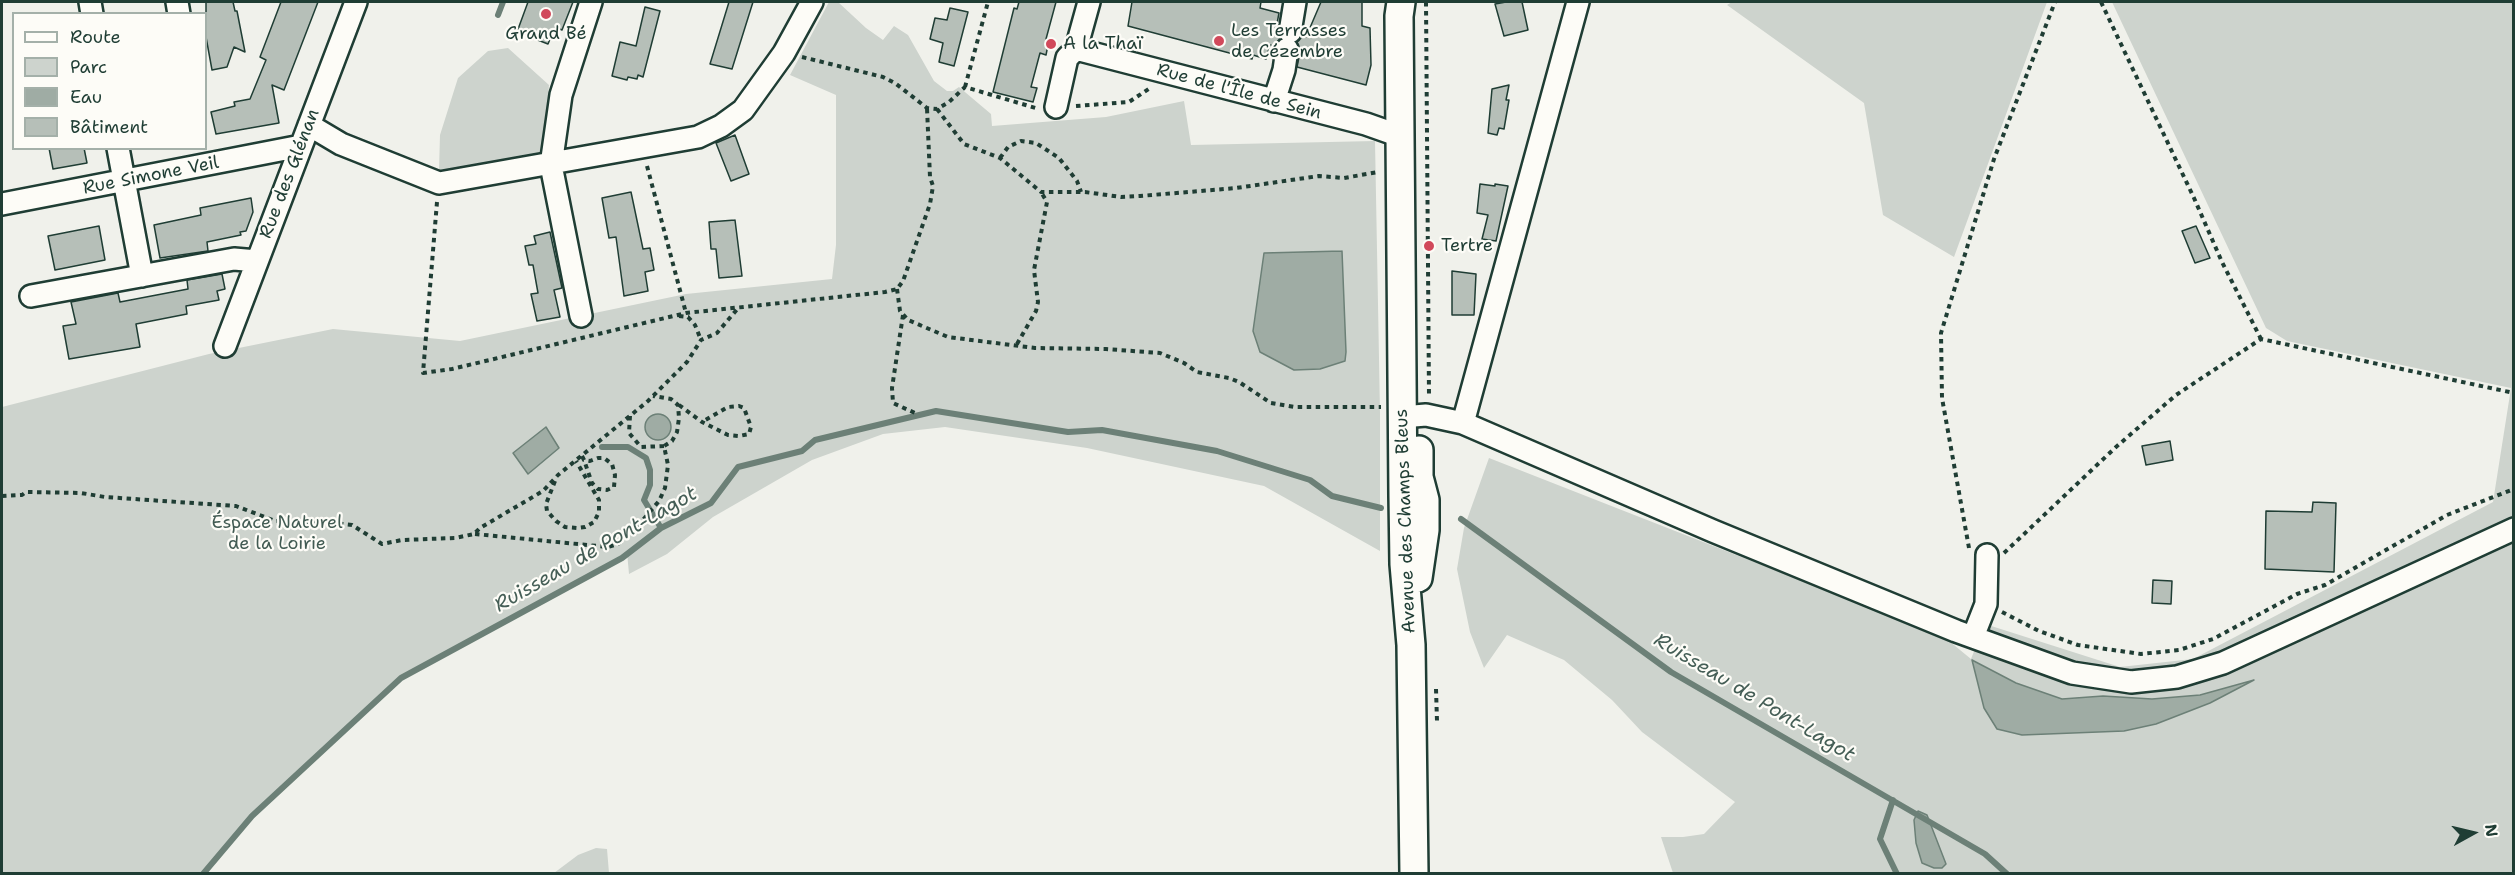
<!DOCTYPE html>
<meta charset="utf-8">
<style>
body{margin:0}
#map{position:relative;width:2515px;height:875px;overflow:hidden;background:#f0f1eb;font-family:"Shantell Sans",sans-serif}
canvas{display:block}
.frame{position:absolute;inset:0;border:3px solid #1f3d34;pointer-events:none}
.legend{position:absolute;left:12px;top:12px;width:195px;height:138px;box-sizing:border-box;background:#fdfcf7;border:2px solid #a4b0a9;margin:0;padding:8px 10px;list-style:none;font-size:18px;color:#1f3d34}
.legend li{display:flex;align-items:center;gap:12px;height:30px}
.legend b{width:30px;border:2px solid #a4b0a9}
.north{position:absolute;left:2443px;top:803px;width:60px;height:60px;-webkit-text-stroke:4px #fdfcf7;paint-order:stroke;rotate:82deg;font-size:16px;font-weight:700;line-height:24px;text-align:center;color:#1f3d34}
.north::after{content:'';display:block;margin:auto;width:21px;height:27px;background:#1f3d34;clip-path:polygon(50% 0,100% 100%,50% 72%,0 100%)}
</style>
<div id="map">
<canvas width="2515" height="875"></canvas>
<div class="frame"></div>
<ul class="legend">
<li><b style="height:8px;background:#fdfcf7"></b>Route</li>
<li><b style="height:16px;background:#cdd3cd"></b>Parc</li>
<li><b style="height:16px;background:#9faca4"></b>Eau</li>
<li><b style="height:16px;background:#b6bfb8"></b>Bâtiment</li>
</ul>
<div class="north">N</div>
</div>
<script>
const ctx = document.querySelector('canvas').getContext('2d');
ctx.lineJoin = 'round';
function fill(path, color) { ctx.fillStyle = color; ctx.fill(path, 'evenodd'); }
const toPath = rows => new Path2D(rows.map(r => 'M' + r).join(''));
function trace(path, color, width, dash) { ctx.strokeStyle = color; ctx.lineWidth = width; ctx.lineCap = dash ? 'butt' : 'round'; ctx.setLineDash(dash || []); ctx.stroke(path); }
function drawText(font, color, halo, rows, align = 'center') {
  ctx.font = font + ' "Shantell Sans",sans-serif'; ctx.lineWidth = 4.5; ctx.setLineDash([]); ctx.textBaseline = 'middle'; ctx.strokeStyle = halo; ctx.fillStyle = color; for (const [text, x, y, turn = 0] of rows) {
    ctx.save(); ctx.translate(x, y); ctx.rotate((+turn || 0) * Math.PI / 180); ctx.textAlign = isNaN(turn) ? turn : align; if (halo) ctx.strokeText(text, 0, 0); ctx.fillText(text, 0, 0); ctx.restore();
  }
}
const green = toPath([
 [829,2,838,2,866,28,883,40,894,26,908,35,934,81,947,91,953,91,959,87,991,114,992,126,1106,117,1184,101,1191,145,1375,141,1380,413,1380,551,1264,486,1087,448,945,427,883,434,812,460,713,517,667,554,629,574,627,552,622,558,401,678,252,816,203,873,2,874,2,407,209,354,333,329,460,341,686,294,832,279,836,245,836,95,790,75],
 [1732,2,2047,2,1954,257,1883,215,1864,103,1727,5],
 [2112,2,2513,2,2513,873,1673,873,1661,837,1683,837,1704,834,1735,802,1642,732,1612,700,1564,660,1507,635,1484,668,1470,632,1457,569,1464,528,1489,458,1943,636,1971,659,1985,624,2120,667,2193,659,2493,502,2511,388,2287,341,2266,328],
 [1973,660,2016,683,2062,699,2103,696,2152,699,2200,695,2250,681,2210,703,2156,724,2124,731,1984,708],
 [508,48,549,85,543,157,476,170,439,171,440,135,458,78,488,51],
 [596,848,607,849,609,873,554,873,578,855]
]);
const water = toPath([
 [1342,251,1346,352,1345,361,1320,369,1294,370,1260,352,1253,331,1264,253,1342,251],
 '645 427a13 13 0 1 1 26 0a13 13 0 1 1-26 0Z',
 [546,427,559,448,528,474,513,453,546,427],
 [1972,660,2016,683,2062,699,2103,696,2152,699,2200,695,2254,680,2210,703,2156,724,2124,731,2022,735,1997,729,1984,708,1972,660],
 [1918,811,1927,815,1946,864,1942,868,1934,868,1922,863,1916,843,1914,820,1918,811]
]);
const stream = toPath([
 [498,15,503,2],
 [602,447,628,447,646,458,650,470,650,485,644,500,661,528],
 [1461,519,1671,672,1985,854,2007,874],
 [1893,800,1880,839,1897,874],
 [203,874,252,816,401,678,622,558,661,528,711,503,738,467,802,451,815,440,936,411,1068,432,1102,430,1217,451,1310,480,1332,496,1381,508]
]);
const building = toPath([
 [206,2,233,2,235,11,237,11,245,52,234,47,227,67,212,70,206,37,206,2],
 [281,2,318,2,284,90,272,85,279,123,216,134,211,112,235,106,234,102,250,99,266,60,260,57,281,2],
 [528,2,573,2,562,30,555,27,548,44,517,32,528,2],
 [729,2,753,2,732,69,710,64,729,2],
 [1019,2,1056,2,1046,39,1049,40,1046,55,1040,53,1031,87,1037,88,1033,102,993,92,1014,8,1017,9,1019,2],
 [1132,2,1261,2,1260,8,1279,13,1276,29,1280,39,1275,46,1270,45,1266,59,1253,55,1252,59,1128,26,1132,2],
 [1321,2,1362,2,1362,26,1370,28,1371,65,1366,85,1297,67,1300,52,1297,42,1302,36,1306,37,1321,2],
 [1506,2,1522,2,1528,30,1504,36,1495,4,1506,2],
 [645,7,660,11,643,77,638,75,637,79,628,77,627,80,612,76,620,42,636,46,645,7],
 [950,8,968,12,954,66,939,62,943,43,930,39,935,18,947,20,950,8],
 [1509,85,1506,100,1509,100,1504,129,1499,128,1497,135,1488,133,1492,89,1509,85],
 [735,135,749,174,731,181,716,143,735,135],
 [49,148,84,148,87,163,53,169,49,148],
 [1480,184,1495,186,1495,184,1508,186,1496,241,1482,239,1488,215,1477,213,1480,184],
 [631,192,643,249,650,248,654,270,645,272,648,291,624,296,616,237,609,238,602,198,631,192],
 [251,198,253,212,246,231,240,232,241,235,207,242,208,251,160,258,154,225,201,215,200,208,251,198],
 [735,220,742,276,719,278,716,249,711,249,709,222,735,220],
 [99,226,105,260,55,270,48,236,99,226],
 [2196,226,2210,258,2195,263,2182,231,2196,226],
 [550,232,562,288,554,290,560,317,537,321,531,294,538,293,533,265,529,265,525,246,536,244,534,236,550,232],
 [1452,271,1476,274,1474,315,1452,315,1452,271],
 [222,274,225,289,217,291,219,300,186,306,187,314,136,324,140,347,69,359,63,326,76,324,71,302,118,293,120,302,188,289,187,280,222,274],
 [2170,441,2173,460,2146,465,2142,446,2170,441],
 [2313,502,2336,503,2334,572,2265,569,2266,511,2312,512,2313,502],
 [2153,580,2172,581,2171,604,2152,603,2153,580]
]);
const path = toPath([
 [1426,2,1429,397],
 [2101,2,2194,198,2222,262,2261,339],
 [802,57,883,77,895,83,927,108,937,109,949,102,965,87,1039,109],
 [965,87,988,2],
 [1076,106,1129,102,1150,88],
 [937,109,964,144,1000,158,1041,192,1085,192,1121,197,1140,196,1236,188,1319,176,1344,178,1378,172],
 [1000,158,1008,147,1021,141,1036,143,1059,158,1077,181,1081,192],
 [647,166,686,313],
 [437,202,423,373,452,369,686,313,885,292,897,289,903,281,930,204,933,186,930,177,927,108],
 [897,289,900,311,908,320,948,337,1035,348,1106,349,1160,353,1184,363,1197,372,1229,378,1239,382,1271,403,1295,407,1381,407],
 [903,315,892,388,893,403,915,413],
 [679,316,688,317,695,325,701,340],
 [1017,344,1036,311,1038,302,1034,270,1047,202,1041,192],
 [679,405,702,422,728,435,739,436,749,434,751,427,744,408,739,406,728,407,702,422],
 [630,416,629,433,641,447,664,446],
 [582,456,584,460,590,461,598,458,604,458,612,464,615,475,614,487,607,490,598,489,592,483,584,460],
 [555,481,546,504,547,511,556,521,565,527,577,528,585,527,594,522,599,512,599,500,576,461],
 [2,496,22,495,26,492,81,493,105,497,236,506,275,521,292,520,308,523,317,521,352,525,382,544,402,540,455,538,474,534,480,528,543,491,558,475,648,401,687,362,701,340,717,333,739,307],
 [475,534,608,547,618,544,631,534,659,501,665,488,668,465,664,446,672,441,677,432,679,418,678,405,671,399,653,396],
 [1969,548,1942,398,1941,333,1994,159,2055,2],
 [2004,553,2116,447,2176,395,2261,339,2514,393],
 [2002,612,2039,631,2078,645,2141,654,2179,650,2213,639,2297,594,2325,585,2447,515,2514,489],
 [1436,689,1437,721]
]);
const minor = toPath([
 [90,2,92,14],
 [177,2,179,14],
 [1089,2,1076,49,1366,124,1400,136],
 [1290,32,1295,2],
 [1274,101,1284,70,1287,49],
 [1056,107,1067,58,1076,49],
 [309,125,341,144,439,183,698,137,721,126,743,110,784,53,812,2],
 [118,148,142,276],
 [2,204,301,146],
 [31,296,234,259,257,261],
 [581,316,551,165,561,95,591,2],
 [225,346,356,2],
 [1402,417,1426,415,1463,423,1713,531,1956,631,2072,673,2131,682,2177,677,2223,663,2514,529],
 [1463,423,1578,2],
 [1973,637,1986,604,1987,555]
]);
const major = toPath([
 [1401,2,1399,16,1403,496,1404,564,1411,645,1414,874],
 [1418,578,1425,530,1425,500,1419,477,1419,450]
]);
const markers = [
 [546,14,6,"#d1495b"],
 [1219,41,6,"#d1495b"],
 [1051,44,6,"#d1495b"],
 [1429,246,6,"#d1495b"]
];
const poiNames = [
 ["Les Terrasses",1231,31],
 ["de Cézembre",1231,52],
 ["Grand Bé",546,34,"center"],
 ["A la Thaï",1063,44],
 ["Tertre",1441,246]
];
const streetNames = [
 ["Rue de l'Île de Sein",1239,92,15],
 ["Rue des Glénan",290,174,-69],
 ["Rue Simone Veil",151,176,-11],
 ["Avenue des Champs Bleus",1406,521,-92]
];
const parkNames = [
 ["Éspace Naturel",277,523],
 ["de la Loirie",277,544]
];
const waterNames = [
 ["Ruisseau de Pont-Lagot",596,550,-30],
 ["Ruisseau de Pont-Lagot",1754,698,31]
];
fill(green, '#cdd3cd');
fill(water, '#9faca4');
trace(water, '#6c8077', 1.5);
trace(stream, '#6c8077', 6);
fill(building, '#b6bfb8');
trace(building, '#1f3d34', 1.5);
trace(minor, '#1f3d34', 26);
trace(major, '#1f3d34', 32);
trace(path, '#1f3d34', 4, [4.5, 4.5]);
trace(minor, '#fdfcf7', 21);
trace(major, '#fdfcf7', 27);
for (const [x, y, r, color] of markers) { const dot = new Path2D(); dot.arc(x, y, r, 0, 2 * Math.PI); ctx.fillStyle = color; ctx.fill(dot); trace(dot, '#fdfcf7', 2); }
drawText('18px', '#1f3d34', '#fdfcf7', poiNames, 'left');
drawText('18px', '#1f3d34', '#fdfcf7', streetNames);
drawText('18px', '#425b53', '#fdfcf7', parkNames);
drawText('italic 20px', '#455e56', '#fdfcf7', waterNames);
</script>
